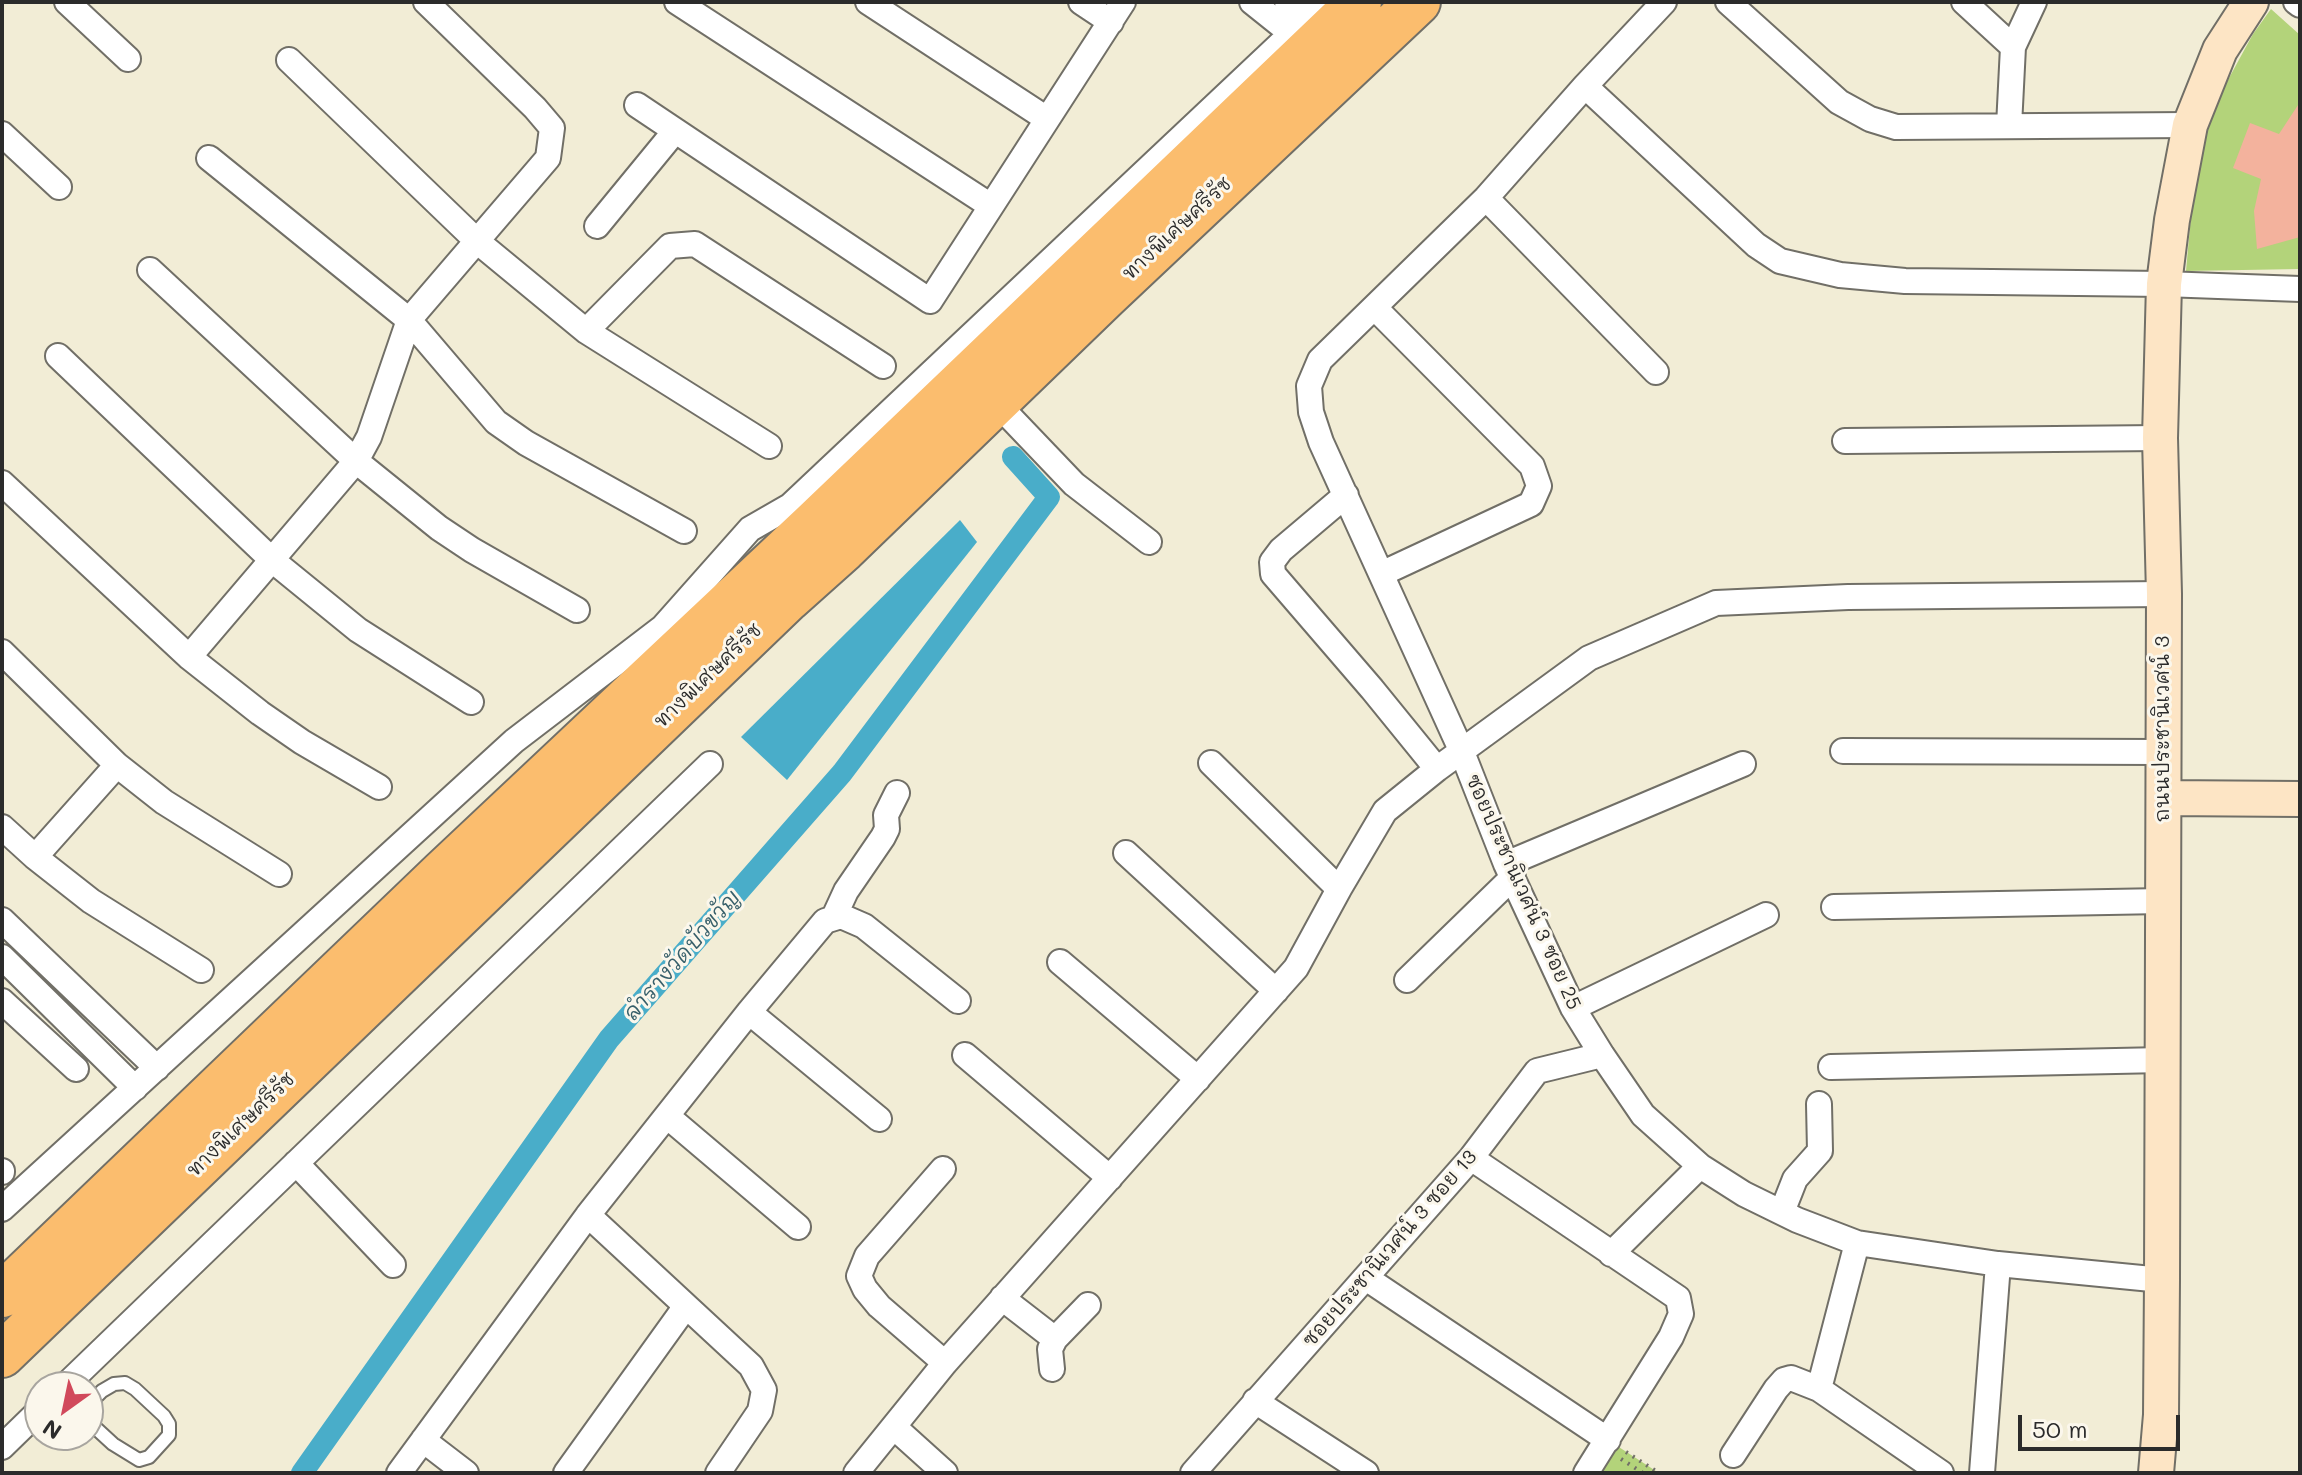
<!DOCTYPE html>
<meta charset="utf-8">
<style>
body{margin:0}
#map{position:relative;width:2302px;height:1475px;overflow:hidden;background:#f2edd6;font-family:Mali,sans-serif}
canvas{display:block}
.frame{position:absolute;inset:0;border:4px solid #2b2b2b;pointer-events:none}
.north{position:absolute;left:24px;top:1371px;width:80px;height:80px;box-sizing:border-box;background:#fbf7ec;border:2px solid #a8a59f;border-radius:50%;rotate:213deg;font-size:22px;font-weight:700;line-height:32px;text-align:center;color:#2b2b2b}
.north::after{content:'';display:block;margin:auto;width:28px;height:36px;background:#d1495b;clip-path:polygon(50% 0,100% 100%,50% 72%,0 100%)}
.scale{position:absolute;left:2018px;top:1415px;width:162px;height:36px;box-sizing:border-box;border:4px solid #2b2b2b;border-top:0;padding-left:10px;font-size:24px;line-height:28px;white-space:nowrap;color:#2b2b2b;-webkit-text-stroke:6px #fbf7ec;paint-order:stroke}
</style>
<div id="map">
<canvas width="2302" height="1475"></canvas>
<div class="frame"></div>
<div class="north">N</div>
<div class="scale">50 m</div>
</div>
<script>
const ctx = document.querySelector('canvas').getContext('2d');
ctx.lineJoin = 'round';
function fill(path, color) { ctx.fillStyle = color; ctx.fill(path, 'evenodd'); }
const toPath = rows => new Path2D(rows.map(r => 'M' + r).join(''));
function trace(path, color, width, dash) { ctx.strokeStyle = color; ctx.lineWidth = width; ctx.lineCap = dash ? 'butt' : 'round'; ctx.setLineDash(dash || []); ctx.stroke(path); }
function drawText(font, color, halo, rows, align = 'center') {
  ctx.font = font + ' Mali,"Playpen Sans Thai",sans-serif'; ctx.lineWidth = 6; ctx.setLineDash([]); ctx.textBaseline = 'middle'; ctx.strokeStyle = halo; ctx.fillStyle = color; for (const [text, x, y, turn = 0] of rows) {
    ctx.save(); ctx.translate(x, y); ctx.rotate((+turn || 0) * Math.PI / 180); ctx.textAlign = isNaN(turn) ? turn : align; if (halo) ctx.strokeText(text, 0, 0); ctx.fillText(text, 0, 0); ctx.restore();
  }
}
const green = toPath([
 [2271,9,2300,35,2300,269,2186,271,2193,194,2205,122,2253,34],
 [1608,1440,1659,1473,1586,1473]
]);
const water = toPath([
 [960,520,977,542,787,780,741,737]
]);
const canal = toPath([
 [302,1473,609,1039,842,773,1049,497,1013,457]
]);
const building = toPath([
 [2300,102,2300,237,2257,249,2254,211,2261,179,2233,168,2250,123,2279,134]
]);
const path = toPath([
 [1626,1452,1659,1473],
 [1621,1459,1643,1473]
]);
const lane = toPath([
 [88,1405,102,1391,114,1384,125,1383,135,1389,164,1416,169,1424,169,1435,149,1457,139,1460,113,1444,88,1421]
]);
const street = toPath([
 [67,2,128,59],
 [677,2,991,206],
 [868,2,1047,119],
 [1081,2,1111,22],
 [1252,2,1292,34],
 [1287,2,1308,18],
 [1664,2,1585,86,1486,198,1320,360,1309,386,1311,412,1321,442,1462,752,1506,864,1573,1008,1602,1055,1643,1115,1700,1166,1744,1194,1797,1220,1857,1243,1998,1264,2162,1280],
 [1728,2,1839,102,1870,119,1896,127,2190,125],
 [1964,2,2013,47],
 [2296,2,2300,5],
 [289,60,478,242,586,331,769,446],
 [1585,86,1756,245,1780,261,1840,275,1905,281,2164,284,2300,289],
 [637,105,930,301,1123,2],
 [2009,126,2013,47,2034,2],
 [2,134,59,187],
 [209,158,409,320,496,422,526,443,684,531],
 [1486,198,1656,372],
 [597,226,675,131],
 [150,270,356,461,439,528,472,550,577,610],
 [1375,308,1532,466,1539,486,1531,504,1381,574],
 [586,331,670,246,695,244,883,366],
 [58,356,272,560,358,630,471,702],
 [1009,416,1074,484,1149,542],
 [1845,441,2160,438],
 [2,483,189,657,260,713,302,742,379,787],
 [1346,495,1281,550,1272,562,1273,574,1372,689,1437,769],
 [2,652,117,765,164,802,279,874],
 [189,657,356,461,369,437,409,320,548,158,552,128,535,108,426,2],
 [1843,751,2162,752],
 [1211,763,1339,889],
 [2,827,35,857,91,901,201,970],
 [1126,853,1276,991],
 [35,857,117,765],
 [1506,864,1743,764],
 [1834,907,2163,901],
 [834,917,846,891,883,837,887,829,886,815,897,793],
 [2,920,157,1068],
 [2,957,135,1088],
 [1060,962,1198,1079],
 [1407,980,1513,877],
 [2,1001,76,1069],
 [1573,1008,1766,915],
 [749,1012,879,1119],
 [965,1055,1110,1178],
 [1831,1067,2163,1060],
 [667,1116,798,1227],
 [1471,1158,1678,1298,1681,1314,1671,1337,1586,1473],
 [296,1163,393,1265],
 [943,1169,867,1256,859,1276,865,1289,879,1306,945,1363],
 [2,1171,2,1172],
 [2,1209,514,741,663,627,750,529,790,506,1325,2],
 [1782,1212,1795,1179,1820,1151,1819,1104],
 [588,1215,751,1366,764,1390,760,1411,718,1473],
 [1611,1254,1700,1166],
 [1366,1278,1608,1440],
 [1002,1298,1055,1339],
 [1052,1369,1050,1349,1055,1339,1088,1305],
 [64,1387,710,764],
 [1819,1389,1857,1243],
 [1255,1401,1366,1473],
 [894,1427,945,1473],
 [423,1440,466,1473],
 [2,1447,40,1410],
 [1733,1455,1776,1389,1784,1380,1791,1378,1819,1389,1941,1473],
 [399,1473,588,1215,749,1012,825,921,841,916,864,926,958,1001],
 [566,1473,686,1306],
 [856,1473,945,1363,1296,968,1339,889,1385,811,1437,769,1589,658,1716,603,1848,597,2164,594],
 [1193,1473,1471,1158,1537,1071,1602,1055],
 [1982,1473,1998,1264]
]);
const secondary = toPath([
 [2164,798,2300,799],
 [2156,1473,2161,1415,2162,1280,2164,594,2160,438,2164,284,2172,220,2190,125,2220,50,2251,2]
]);
const highway = toPath([
 [2,1295,442,873,812,525,1359,2],
 [2,1355,788,599,844,549,1105,297,1418,2]
]);
const streetNames = [
 ["ทางพิเศษศรีรัช",1177,229,-43],
 ["ทางพิเศษศรีรัช",708,676,-44],
 ["ถนนประชานิเวศน์ 3",2163,729,-90],
 ["ซอยประชานิเวศน์ 3 ซอย 25",1523,892,66],
 ["ทางพิเศษศรีรัช",241,1125,-44],
 ["ซอยประชานิเวศน์ 3 ซอย 13",1390,1249,-49]
];
const waterNames = [
 ["ลำรางวัดบัวขวัญ",682,956,-49]
];
fill(green, '#b3d37a');
fill(water, '#49adc9');
trace(canal, '#49adc9', 22);
fill(building, '#f3b29d');
trace(lane, '#716f67', 16);
trace(street, '#716f67', 28);
trace(secondary, '#716f67', 38);
trace(highway, '#716f67', 48);
trace(path, '#716f67', 4, [2, 6]);
trace(lane, '#fff', 12);
trace(street, '#fff', 24);
trace(secondary, '#fde5c5', 34);
trace(highway, '#fbbd6e', 44);
drawText('20px', '#2b2b2b', '#fbf7ec', streetNames);
drawText('italic 22px', '#375f6a', '#fbf7ec', waterNames);
</script>
